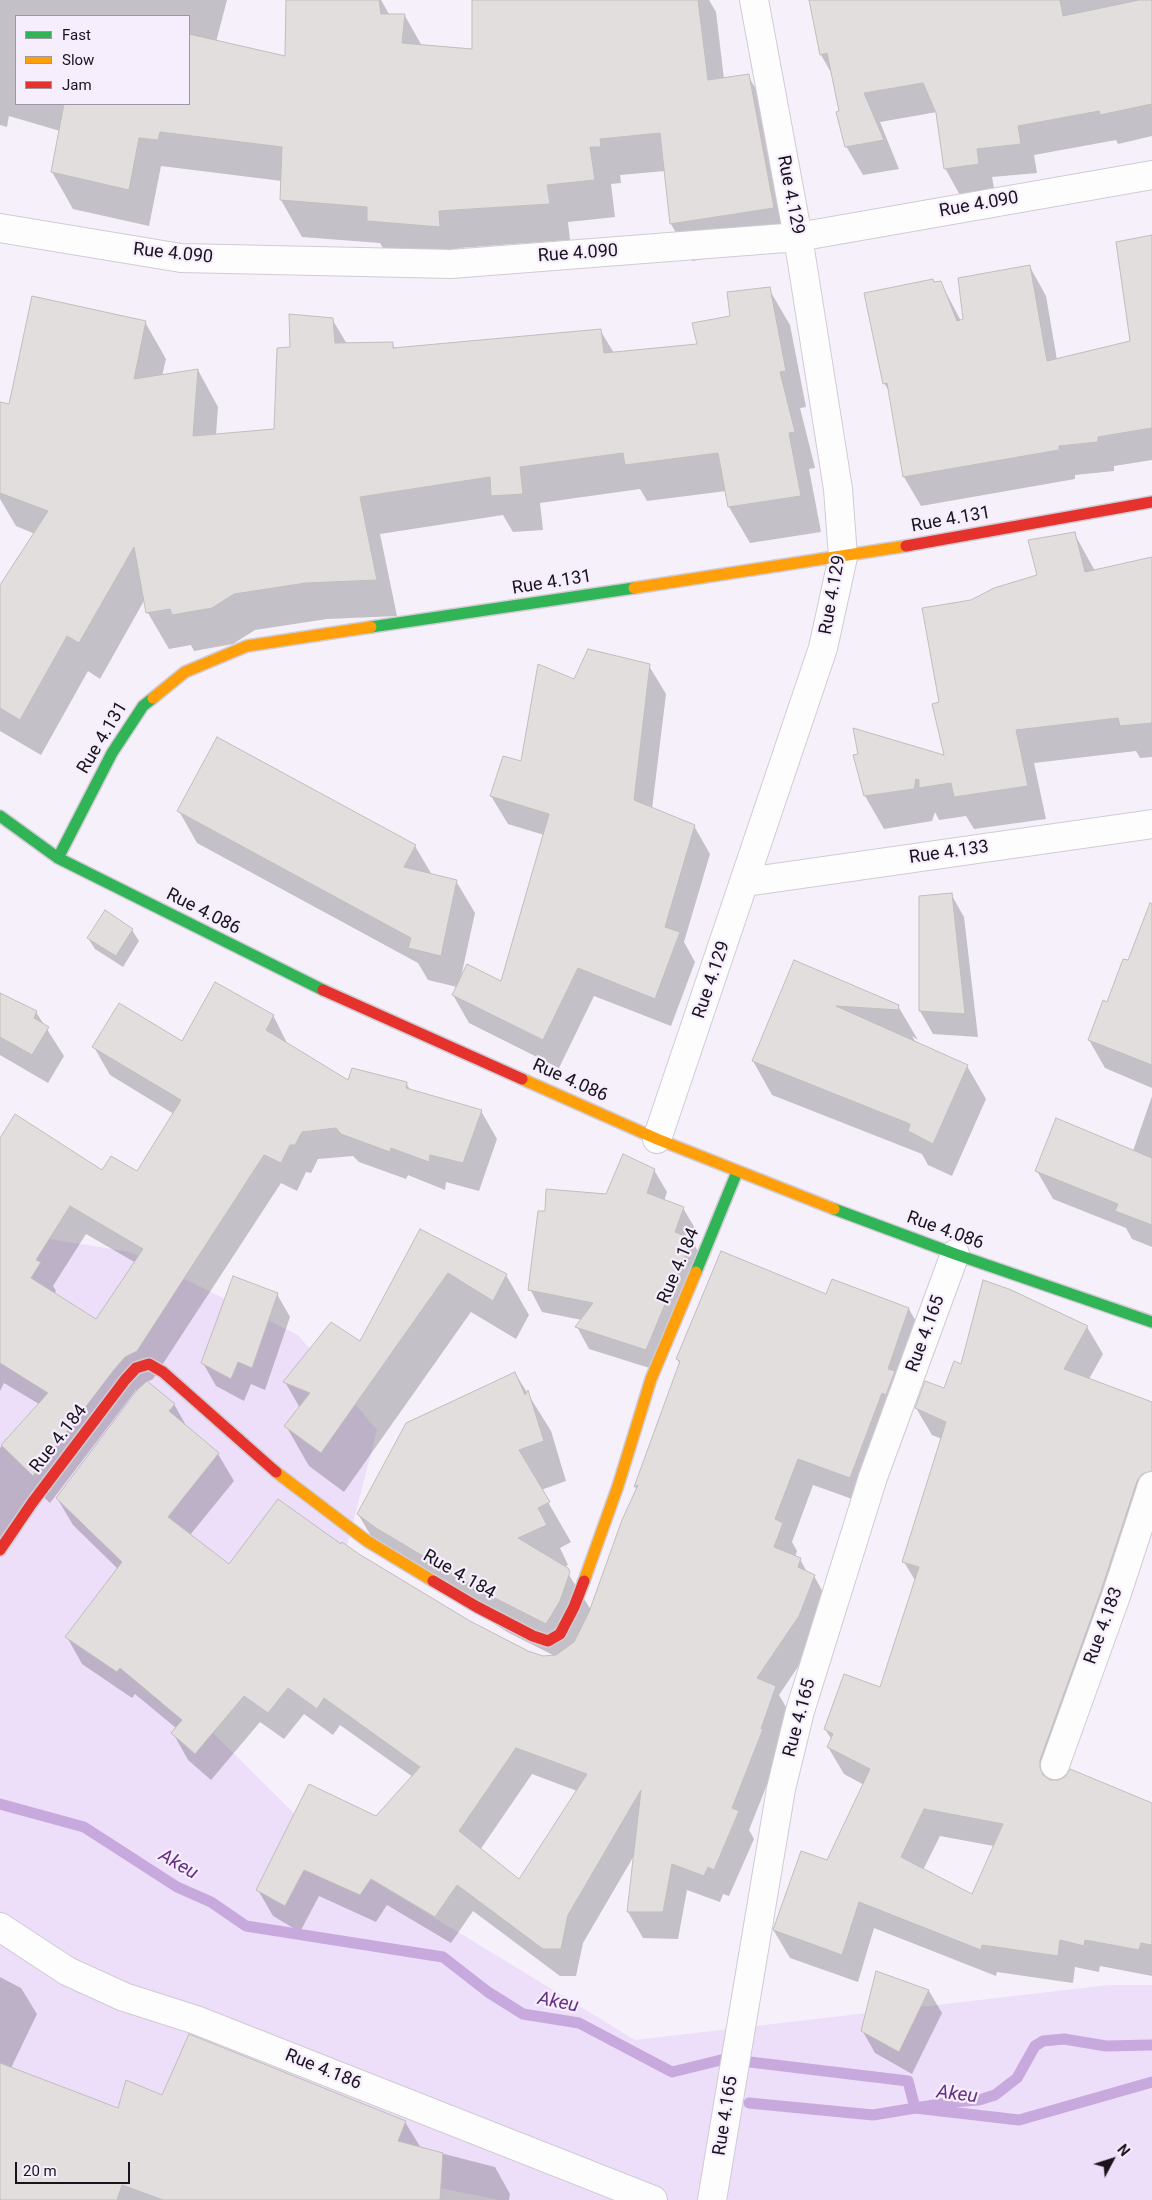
<!DOCTYPE html>
<style>
body{margin:0}
#map{position:relative;width:1152px;height:2200px;overflow:hidden;background:#f5f0fa;font-family:Roboto,sans-serif}
canvas{display:block}
.legend{position:absolute;left:15px;top:15px;width:175px;height:90px;box-sizing:border-box;background:#f6edfd;border:1px solid #9d96a3;margin:0;padding:6px 9px;list-style:none;font-size:15px;color:#18131c}
.legend li{display:flex;align-items:center;gap:10px;height:25px}
.legend b{width:25px;border:1px solid #9d96a3}
.north{position:absolute;left:1087px;top:2135px;width:50px;height:50px;-webkit-text-stroke:4px #f6edfd;paint-order:stroke;rotate:50deg;font-size:14px;font-weight:700;line-height:20px;text-align:center;color:#18131c}
.north::after{content:'';display:block;margin:auto;width:18px;height:22px;background:#18131c;clip-path:polygon(50% 0,100% 100%,50% 72%,0 100%)}
.scale{position:absolute;left:15px;top:2162px;width:115px;height:22px;box-sizing:border-box;border:2px solid #18131c;border-top:0;padding-left:6px;font-size:15px;line-height:18px;white-space:nowrap;color:#18131c;-webkit-text-stroke:4px #f6edfd;paint-order:stroke}
</style>
<div id="map">
<canvas width="1152" height="2200"></canvas>
<ul class="legend">
<li><b style="height:6px;background:#30b455"></b>Fast</li>
<li><b style="height:6px;background:#ff9f0a"></b>Slow</li>
<li><b style="height:6px;background:#e5322d"></b>Jam</li>
</ul>
<div class="north">N</div>
<div class="scale">20 m</div>
</div>
<script>
const ctx = document.querySelector('canvas').getContext('2d');
ctx.lineJoin = 'round';
function fill(path, color) { ctx.fillStyle = color; ctx.fill(path, 'evenodd'); }
const toPath = rows => new Path2D(rows.map(r => 'M' + r).join(''));
function trace(path, color, width, dash) { ctx.strokeStyle = color; ctx.lineWidth = width; ctx.lineCap = dash ? 'butt' : 'round'; ctx.setLineDash(dash || []); ctx.stroke(path); }
function drawText(font, color, halo, rows, align = 'center') {
  ctx.font = font + ' Roboto,sans-serif'; ctx.lineWidth = 4.5; ctx.setLineDash([]); ctx.textBaseline = 'middle'; ctx.strokeStyle = halo; ctx.fillStyle = color; for (const [text, x, y, turn = 0] of rows) {
    ctx.save(); ctx.translate(x, y); ctx.rotate((+turn || 0) * Math.PI / 180); ctx.textAlign = isNaN(turn) ? turn : align; if (halo) ctx.strokeText(text, 0, 0); ctx.fillText(text, 0, 0); ctx.restore();
  }
}
const green = toPath([
 [0,1231,130,1252,298,1335,377,1430,341,1569,191,1711,343,1862,635,2040,1109,1985,1152,1985,1152,2200,499,2200,47,2109,0,2087]
]);
const shadow = toPath([
 [0,0,227,0,216,42,287,58,287,0,381,0,390,16,405,16,422,46,473,50,473,0,709,0,716,12,724,79,748,76,770,112,794,245,692,261,671,224,665,171,620,175,621,183,611,184,615,217,568,222,570,240,459,248,460,263,389,258,380,243,302,237,281,200,282,181,161,166,149,226,73,209,52,172,60,131,9,116,7,127,0,125],
 [16,16,189,16,189,104,16,104],
 [810,0,1152,0,1152,136,1118,144,1116,140,1034,155,1037,173,992,177,995,193,961,197,945,168,937,112,880,122,899,169,863,175,846,146,833,76,821,55],
 [1152,236,1152,460,1114,466,1114,471,1075,475,1075,479,921,506,904,477,891,394,884,383,935,284,941,283,961,321,1030,267,1046,296,1057,360,1131,342],
 [769,289,790,325,806,407,800,408,815,468,809,469,821,532,750,543,729,507,726,491,647,501,640,489,540,503,543,530,513,532,503,515,380,534,397,616,327,619,255,630,233,644,194,651,191,645,169,649,148,613,145,599,100,679,88,671,41,755,0,731,0,588,35,534,16,526,0,499,0,403,10,405,145,322,166,359,162,376,198,370,218,407,216,435,275,430,291,348,332,319,347,344,392,343,395,349,600,330,614,353,698,345],
 [1074,533,1095,571,1152,559,1152,757,1140,758,1136,751,1034,763,1046,819,974,829,966,816,939,820,935,812,932,821,884,829,865,796,855,756,946,757,940,703,971,601,1039,576],
 [649,666,666,694,652,809,694,826,710,854,684,942,695,962,671,1026,594,996,559,1068,469,1023,453,995,457,987,428,980,418,963,197,843,179,811,415,846,432,875,456,881,475,913,461,977,502,983,544,835,508,824,491,796,522,763,575,681],
 [951,894,964,917,978,1037,933,1034,920,1011],
 [132,930,139,941,123,967,95,949,88,938],
 [1152,951,1152,1088,1105,1068,1089,1040,1128,962],
 [795,962,898,1006,918,1040,912,1036,919,1048,967,1066,986,1099,952,1176,928,1165,922,1154,772,1095,753,1061],
 [0,995,36,1012,64,1056,48,1083,0,1055],
 [273,1015,288,1045,349,1082,406,1083,411,1091,481,1111,497,1139,479,1191,446,1182,445,1190,408,1175,406,1179,359,1162,353,1156,318,1159,311,1173,306,1172,297,1191,281,1183,153,1379,147,1382,174,1404,188,1429,218,1454,234,1481,190,1535,229,1566,341,1546,468,1621,525,1651,550,1658,555,1656,509,1633,381,1553,358,1514,515,1373,551,1431,566,1481,541,1490,571,1542,560,1548,568,1565,564,1567,591,1610,637,1490,635,1487,680,1364,677,1359,826,1295,832,1281,909,1309,924,1336,866,1504,813,1485,792,1542,797,1551,795,1557,800,1559,808,1574,814,1576,829,1603,814,1643,779,1695,790,1714,778,1757,749,1830,754,1839,729,1896,723,1894,720,1902,687,1890,678,1939,643,1938,628,1912,635,1854,583,1943,576,1976,560,1976,473,1911,451,1943,387,1905,376,1922,319,1896,300,1932,273,1916,258,1890,377,1817,413,1777,340,1725,333,1735,304,1714,284,1739,260,1722,211,1780,188,1760,173,1733,176,1728,135,1694,132,1698,82,1664,67,1637,118,1569,73,1525,57,1498,137,1392,136,1390,50,1503,35,1489,0,1538,0,1448,39,1404,4,1383,0,1391,0,1140,103,1171,137,1172,174,1114,110,1075,94,1047,182,1042],
 [86,1234,136,1263,97,1321,54,1294,56,1291,53,1286],
 [532,1774,577,1791,519,1881,480,1850],
 [1152,1096,1152,1247,1132,1239,1126,1228,1053,1199,1037,1171,1133,1151],
 [654,1170,667,1192,664,1201,683,1208,696,1230,692,1241,704,1262,659,1371,589,1349,577,1327,582,1320,542,1312,530,1289,607,1195],
 [420,1231,506,1275,529,1315,516,1339,471,1312,344,1492,309,1466,286,1426,300,1408,285,1382,360,1343],
 [277,1294,290,1317,265,1390,251,1384,244,1401,216,1386,203,1363],
 [1087,1327,1103,1354,1089,1379,1152,1403,1152,1514,1057,1782,1152,1805,1152,1976,1100,1966,1099,1972,1075,1967,1073,1983,997,1972,996,1976,874,1928,858,1982,790,1958,774,1931,802,1853,828,1862,864,1785,844,1774,828,1747,832,1740,825,1729,881,1689,916,1582,904,1562,942,1439,932,1435,916,1408,945,1390,962,1365],
 [940,1836,994,1846,973,1896,923,1870],
 [0,1977,21,1988,37,2014,11,2068,118,2109,163,2097,405,2122,421,2148,495,2167,510,2194,509,2200,0,2200],
 [929,1991,942,2013,912,2074,875,2053,862,2030]
]);
const stream = toPath([
 [0,1804,84,1827,177,1887,211,1902,246,1926,443,1957,488,1992,523,2014,579,2023,672,2072,725,2059,908,2081,915,2108,1019,2120,1152,2082],
 [749,2103,873,2115,952,2102,979,2100,995,2095,1017,2078,1035,2046,1043,2041,1064,2039,1106,2046,1152,2045]
]);
const building = toPath([
 [286,0,379,0,381,14,405,14,402,43,472,49,472,0,698,0,708,80,749,74,774,208,670,224,660,133,600,139,601,147,590,147,595,180,547,185,550,204,439,211,440,227,367,221,367,207,280,200,282,147,160,132,158,140,139,138,129,190,51,172,64,104,189,104,189,34,285,56,286,0],
 [809,0,1060,0,1063,16,1139,0,1152,0,1152,104,1100,115,1099,111,1018,126,1021,144,977,149,979,164,944,169,936,113,923,83,864,93,884,140,845,147,836,112,839,111,827,53,820,55,809,0],
 [1152,235,1152,428,1098,437,1098,442,1059,446,1059,450,903,477,887,383,883,384,864,293,933,279,934,282,941,281,957,321,963,319,958,278,1030,265,1047,361,1130,341,1116,242,1152,235],
 [770,287,786,371,780,372,795,432,789,433,801,496,728,507,718,453,625,465,623,453,520,467,523,494,491,496,490,477,360,497,377,580,306,583,234,594,212,608,172,615,170,609,146,613,134,547,79,643,67,636,20,720,0,708,0,585,48,511,0,493,0,402,9,404,32,296,146,321,134,379,198,369,193,436,274,429,277,348,290,347,289,314,333,318,335,343,393,342,393,348,601,329,604,353,697,344,692,323,730,316,727,292,770,287],
 [1075,532,1085,572,1152,557,1152,723,1120,726,1118,718,1016,730,1028,786,954,797,951,783,919,788,919,780,916,779,914,789,864,796,853,755,858,754,853,728,944,755,932,704,939,702,922,608,971,600,994,588,1037,575,1028,540,1075,532],
 [588,649,650,664,634,800,695,825,665,927,680,932,655,999,578,968,543,1040,452,995,467,964,501,981,549,814,490,796,503,756,521,761,538,664,574,679,588,649],
 [217,737,416,845,404,867,457,880,441,956,408,948,411,938,177,811,217,737],
 [952,893,965,1014,919,1011,919,896,952,893],
 [1150,903,1152,904,1152,1065,1088,1040,1103,1000,1107,1002,1123,959,1128,960,1150,903],
 [105,910,133,929,116,956,87,938,105,910],
 [794,960,899,1005,898,1010,836,1006,968,1065,933,1144,908,1131,910,1124,752,1061,794,960],
 [215,982,274,1015,266,1030,348,1080,352,1068,407,1082,406,1088,482,1110,463,1163,430,1155,429,1162,391,1148,390,1152,341,1134,336,1128,302,1132,295,1145,290,1145,281,1163,264,1155,137,1351,125,1357,113,1371,33,1476,1,1445,48,1393,0,1363,0,1138,15,1114,102,1170,111,1156,137,1171,181,1100,92,1047,119,1003,182,1041,215,982],
 [70,1206,143,1249,96,1319,31,1278,41,1262,36,1260,70,1206],
 [0,993,37,1011,34,1018,49,1027,32,1055,0,1037,0,993],
 [1056,1118,1152,1158,1152,1225,1115,1211,1118,1204,1035,1171,1056,1118],
 [623,1154,655,1169,647,1193,684,1207,675,1232,692,1239,646,1350,575,1327,593,1303,528,1290,538,1211,545,1211,546,1189,606,1194,623,1154],
 [420,1229,507,1274,493,1301,448,1273,321,1453,284,1426,310,1393,283,1382,331,1322,360,1341,420,1229],
 [721,1251,826,1294,832,1279,909,1308,888,1369,895,1371,886,1395,882,1393,850,1478,798,1459,775,1519,783,1523,774,1547,801,1558,798,1567,815,1575,799,1616,757,1678,776,1686,761,1729,763,1729,732,1808,739,1811,714,1870,708,1867,704,1876,672,1864,663,1912,627,1912,641,1790,568,1915,561,1949,543,1949,457,1885,435,1917,371,1879,360,1895,304,1870,285,1906,256,1890,309,1784,376,1816,420,1767,324,1698,317,1709,288,1688,268,1713,244,1696,195,1754,171,1733,182,1720,120,1668,117,1672,65,1637,122,1562,56,1498,137,1390,147,1381,175,1404,169,1411,219,1453,168,1517,229,1564,278,1499,341,1544,342,1542,359,1554,470,1621,528,1651,543,1656,556,1655,574,1642,589,1612,622,1520,638,1485,634,1487,680,1361,676,1359,721,1251],
 [516,1748,587,1774,519,1879,459,1831,516,1748],
 [233,1276,278,1293,252,1368,238,1362,231,1379,201,1363,233,1276],
 [983,1280,1009,1289,1088,1326,1064,1369,1152,1402,1152,1471,1142,1474,1137,1481,1101,1591,1040,1760,1040,1767,1043,1775,1050,1780,1058,1780,1065,1777,1070,1769,1152,1803,1152,1945,1141,1943,1139,1950,1085,1940,1084,1946,1060,1940,1058,1956,982,1945,981,1950,859,1902,842,1955,773,1930,801,1851,827,1860,870,1769,827,1747,833,1734,824,1729,844,1674,880,1687,919,1567,902,1562,946,1422,915,1408,925,1381,944,1388,954,1361,961,1364,983,1280],
 [924,1809,1003,1824,972,1894,901,1857,924,1809],
 [515,1372,525,1395,528,1390,544,1441,519,1450,550,1502,538,1508,547,1525,518,1538,568,1568,570,1572,560,1601,546,1624,485,1593,376,1528,357,1514,406,1423,515,1372],
 [876,1971,929,1990,899,2052,861,2031,876,1971],
 [189,2034,406,2121,398,2141,443,2153,440,2200,163,2200,122,2185,117,2200,0,2200,0,2063,118,2108,126,2080,162,2095,189,2034]
]);
const street = toPath([
 [0,228,181,258,451,264,798,237,1152,175],
 [746,882,1152,824],
 [657,1139,823,648,843,557,838,489,798,237,754,0],
 [1055,1765,1116,1596,1152,1486],
 [0,1927,67,1971,124,1997,196,2020,653,2200],
 [712,2200,781,1789,800,1711,873,1477,955,1254]
]);
const fast = toPath([
 [371,627,634,588],
 [0,816,58,858,323,990],
 [58,858,112,753,143,706,153,698],
 [834,1209,955,1254,1152,1322],
 [696,1272,737,1172]
]);
const slow = toPath([
 [634,588,906,546],
 [153,698,185,672,247,646,371,627],
 [522,1079,657,1139,834,1209],
 [276,1472,367,1541,433,1581],
 [584,1581,618,1486,651,1379,696,1272]
]);
const jam = toPath([
 [906,546,1152,502],
 [323,990,522,1079],
 [0,1550,32,1503,125,1380,136,1368,149,1364,163,1372,276,1472],
 [433,1581,477,1607,533,1636,548,1641,560,1634,574,1607,584,1581]
]);
const streetNames = [
 ["Rue 4.129",790,195,79],
 ["Rue 4.090",979,205,-10],
 ["Rue 4.090",173,254,6],
 ["Rue 4.090",578,254,-4],
 ["Rue 4.131",951,520,-10],
 ["Rue 4.131",552,583,-9],
 ["Rue 4.129",833,595,-80],
 ["Rue 4.131",103,738,-59],
 ["Rue 4.133",949,853,-8],
 ["Rue 4.086",203,912,27],
 ["Rue 4.129",712,980,-71],
 ["Rue 4.086",570,1081,24],
 ["Rue 4.086",945,1231,20],
 ["Rue 4.184",679,1266,-67],
 ["Rue 4.165",926,1334,-70],
 ["Rue 4.184",59,1439,-52],
 ["Rue 4.184",459,1575,30],
 ["Rue 4.183",1104,1626,-70],
 ["Rue 4.165",800,1718,-75],
 ["Rue 4.186",323,2070,22],
 ["Rue 4.165",726,2116,-81]
];
const waterNames = [
 ["Akeu",178,1865,30],
 ["Akeu",558,2003,11],
 ["Akeu",957,2095,7]
];
fill(green, '#eddef9');
fill(shadow, '#0003');
trace(stream, '#c8a9dd', 11);
fill(building, '#e2dedd');
trace(building, '#c1bdbc', 1);
trace(street, '#d0cbd4', 30);
trace(fast, '#d0cbd4', 14);
trace(slow, '#d0cbd4', 14);
trace(jam, '#d0cbd4', 14);
trace(street, '#fefdfe', 28);
trace(fast, '#30b455', 11);
trace(slow, '#ff9f0a', 11);
trace(jam, '#e5322d', 11);
drawText('18px', '#18131c', '#f6edfd', streetNames);
drawText('italic 19px', '#643083', '#f6edfd', waterNames);
</script>
